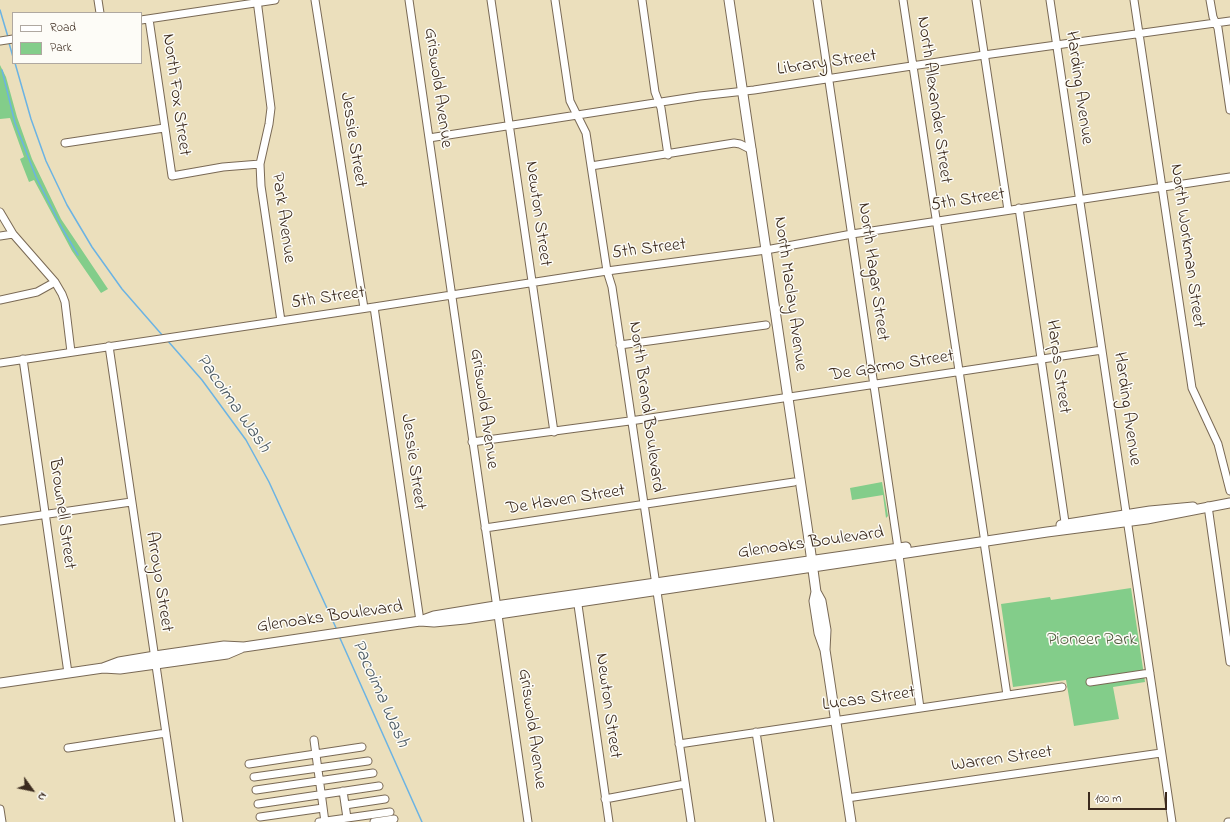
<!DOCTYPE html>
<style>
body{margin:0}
#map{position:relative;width:1230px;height:822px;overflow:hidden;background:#ebdfbc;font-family:"Indie Flower",sans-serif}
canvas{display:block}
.legend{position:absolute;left:12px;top:12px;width:130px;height:52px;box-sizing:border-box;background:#fdfcf7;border:1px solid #afa8a0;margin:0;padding:5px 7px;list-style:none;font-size:12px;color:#3b2a1e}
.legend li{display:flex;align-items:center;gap:8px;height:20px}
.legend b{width:20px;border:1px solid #afa8a0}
.north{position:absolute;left:12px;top:770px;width:40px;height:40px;-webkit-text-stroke:3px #fdfcf7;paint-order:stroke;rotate:123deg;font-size:11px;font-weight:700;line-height:16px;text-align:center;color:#3b2a1e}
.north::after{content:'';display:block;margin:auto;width:14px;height:18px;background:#3b2a1e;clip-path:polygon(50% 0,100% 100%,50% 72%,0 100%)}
.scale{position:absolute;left:1088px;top:792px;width:79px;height:18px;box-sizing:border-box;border:2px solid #3b2a1e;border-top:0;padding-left:5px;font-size:12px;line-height:14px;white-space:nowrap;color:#3b2a1e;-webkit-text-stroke:3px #fdfcf7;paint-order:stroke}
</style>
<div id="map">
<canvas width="1230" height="822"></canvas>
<ul class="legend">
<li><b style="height:5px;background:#fff"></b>Road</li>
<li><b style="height:11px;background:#83cd8a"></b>Park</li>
</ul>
<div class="north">N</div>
<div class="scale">100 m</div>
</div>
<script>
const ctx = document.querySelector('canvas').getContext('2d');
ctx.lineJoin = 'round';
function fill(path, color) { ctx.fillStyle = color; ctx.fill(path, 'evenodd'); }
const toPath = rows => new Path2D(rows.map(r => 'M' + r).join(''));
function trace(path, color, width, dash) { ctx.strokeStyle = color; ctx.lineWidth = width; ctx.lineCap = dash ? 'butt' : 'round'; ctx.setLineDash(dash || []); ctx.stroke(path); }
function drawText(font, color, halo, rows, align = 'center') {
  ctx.font = font + ' "Indie Flower",sans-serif'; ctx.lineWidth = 3; ctx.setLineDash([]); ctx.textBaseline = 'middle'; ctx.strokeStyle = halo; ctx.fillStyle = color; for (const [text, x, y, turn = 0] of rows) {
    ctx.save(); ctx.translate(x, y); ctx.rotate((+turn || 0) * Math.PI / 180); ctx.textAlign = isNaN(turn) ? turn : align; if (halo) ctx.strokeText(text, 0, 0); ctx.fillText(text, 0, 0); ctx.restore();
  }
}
const green = toPath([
 [0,65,6,77,17,117,32,159,61,219,108,289,101,293,72,251,34,180,29,182,20,159,24,157,10,118,0,119],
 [882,482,888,516,886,518,883,495,852,500,850,488],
 [1131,588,1145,682,1113,687,1119,719,1074,726,1066,680,1013,687,1001,604,1050,597,1051,600]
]);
const stream = toPath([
 [0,10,8,37],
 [9,43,13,57],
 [15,63,31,119,46,161,67,205,92,247,122,289,163,336],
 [2,70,15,123,36,177,62,228,78,255],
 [167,340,202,380,246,440,269,482,337,630],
 [339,636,422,822]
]);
const minor = toPath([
 [98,0,100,13],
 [257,0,271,108,269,124,260,164,261,186,281,321],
 [315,0,364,308],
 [409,0,528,822],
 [491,0,554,432],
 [555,0,570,101,586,133,607,271,612,287,691,822],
 [642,0,655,92,661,108,668,155],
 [817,0,898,548],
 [903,0,984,536],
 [976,0,1008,210],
 [1050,0,1172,822],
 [1134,0,1192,388,1218,444,1230,491],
 [1210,0,1213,17,1218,28,1230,110],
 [149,19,172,176,223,167,260,164],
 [141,20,275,0],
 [0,41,13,39],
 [429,138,700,96,754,90,984,55,1230,21],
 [65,143,164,128],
 [591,166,734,143,740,144,752,150],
 [1019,208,1066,529],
 [0,212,13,234,55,282,62,294,65,302,71,352],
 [0,236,13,234],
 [0,300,37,292,55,282],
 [374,307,420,621],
 [620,345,766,325],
 [109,346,179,822],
 [23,359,68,673],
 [0,363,374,307,607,271,766,250,852,234,1230,177],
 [472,442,637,420,1102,350],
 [1208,506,1230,662],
 [0,521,131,502],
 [485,528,794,482],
 [984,542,1007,695],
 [899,555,920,708],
 [577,598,609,822],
 [1090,682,1150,673],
 [756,732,770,822],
 [314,740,325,822],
 [679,744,1062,687],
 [68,748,166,733],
 [249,764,362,747],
 [254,777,368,761],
 [256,790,373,773],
 [343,791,347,818],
 [847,798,1161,753],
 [605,799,685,784],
 [258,804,379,786],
 [345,805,385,799],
 [0,809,2,822],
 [260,817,323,808],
 [319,822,390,812],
 [374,822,394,819],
 [1228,822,1230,822]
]);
const major = toPath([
 [729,0,808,533,816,592,814,601,819,633,825,650],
 [1061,525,1150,511,1193,507],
 [816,592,821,601,826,630,825,650,851,822],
 [423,620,434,616,489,607,906,547],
 [103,668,119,662,155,656,224,646,244,647,420,621,434,622,465,619,1047,532,1147,519,1230,503],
 [0,683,103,668,120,669,156,664,227,654,241,648]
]);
const streetNames = [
 ["Library Street",827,64,-8],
 ["Griswold Avenue",437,88,82],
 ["Harding Avenue",1078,88,82],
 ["North Fox Street",175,95,82],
 ["North Alexander Street",933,100,82],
 ["Jessie Street",352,140,81],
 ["5th Street",968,201,-9],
 ["Newton Street",537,214,82],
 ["Park Avenue",282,218,82],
 ["North Workman Street",1186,246,82],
 ["5th Street",649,250,-7],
 ["North Hagar Street",872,272,82],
 ["North Maclay Avenue",789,294,82],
 ["5th Street",328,299,-8],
 ["De Garmo Street",892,367,-9],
 ["Harps Street",1057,367,82],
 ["North Brand Boulevard",645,407,82],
 ["Griswold Avenue",483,409,82],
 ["Harding Avenue",1126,409,82],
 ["Jessie Street",412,462,82],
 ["De Haven Street",566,501,-9],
 ["Brownell Street",61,514,82],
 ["Glenoaks Boulevard",811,544,-8],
 ["Arroyo Street",158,582,81],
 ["Glenoaks Boulevard",330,618,-8],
 ["Lucas Street",869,700,-8],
 ["Newton Street",607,706,82],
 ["Griswold Avenue",531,729,82],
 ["Warren Street",1002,760,-8]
];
const parkNames = [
 ["Pioneer Park",1092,641]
];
const waterNames = [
 ["Pacoima Wash",232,404,55],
 ["Pacoima Wash",379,694,66]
];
fill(green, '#83cd8a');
trace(stream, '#6bb3e3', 1.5);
trace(minor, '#796955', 9);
trace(major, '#796955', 11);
trace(minor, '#fff', 7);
trace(major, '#fff', 9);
drawText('18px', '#3b2a1e', '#fdfcf7', streetNames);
drawText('18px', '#515b3e', '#fdfcf7', parkNames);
drawText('italic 19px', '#4c5a63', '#fdfcf7', waterNames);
</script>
